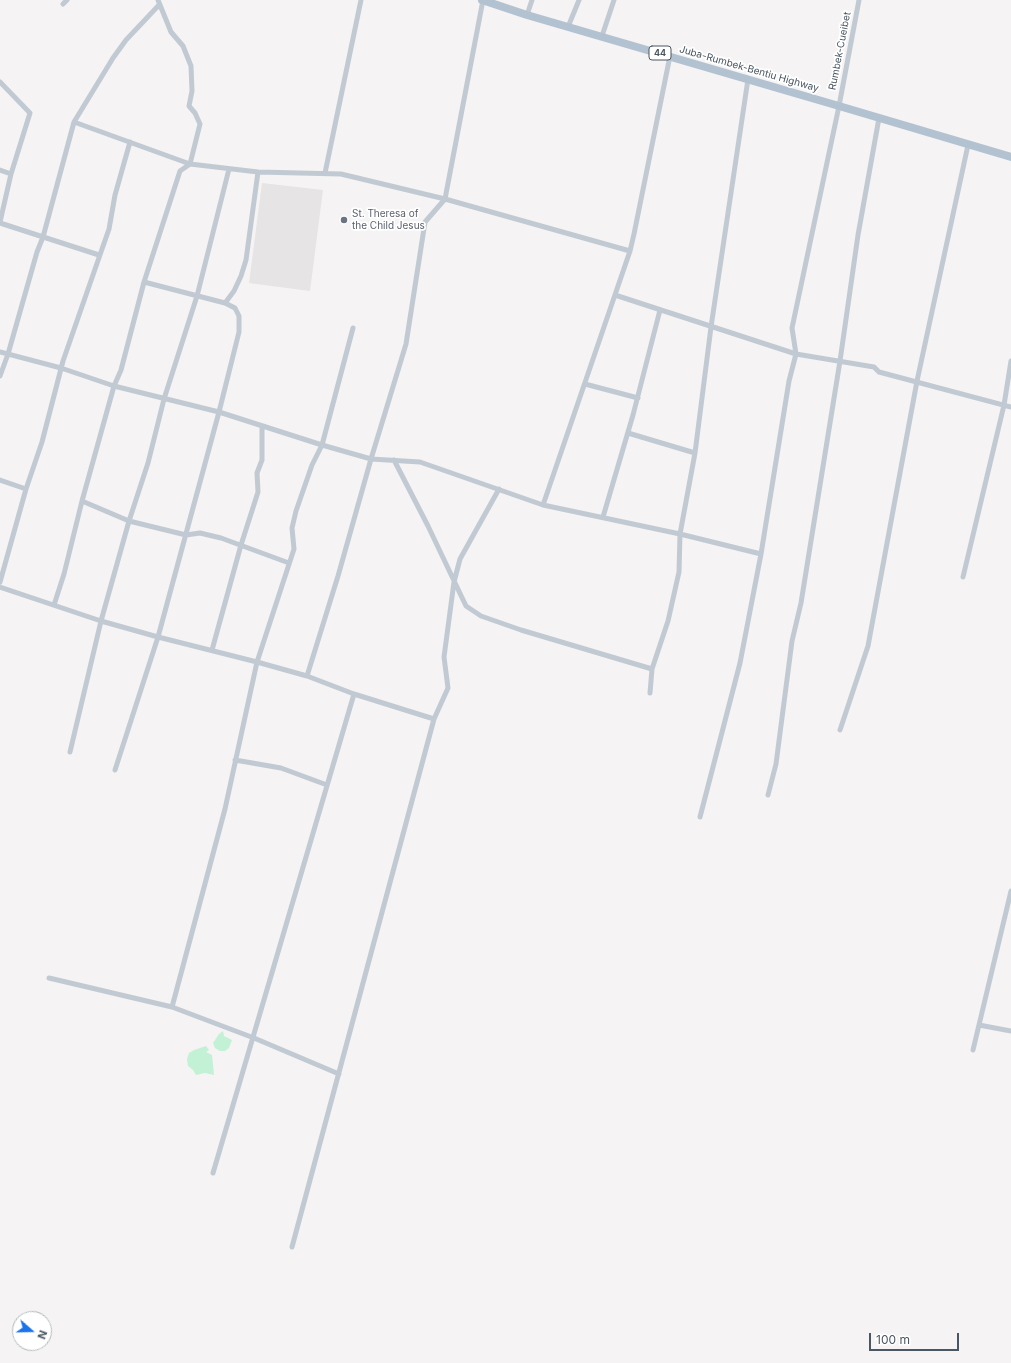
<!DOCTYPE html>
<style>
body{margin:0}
#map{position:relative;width:1011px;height:1363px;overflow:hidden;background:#f5f3f3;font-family:Inter,sans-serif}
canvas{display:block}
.north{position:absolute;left:12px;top:1311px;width:40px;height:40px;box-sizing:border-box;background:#fff;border:1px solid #b7bbc0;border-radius:50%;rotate:110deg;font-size:11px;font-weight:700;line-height:16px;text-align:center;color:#4a5661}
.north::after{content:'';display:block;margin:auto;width:14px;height:18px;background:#1a73e8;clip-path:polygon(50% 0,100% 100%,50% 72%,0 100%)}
.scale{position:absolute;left:869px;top:1333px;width:90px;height:18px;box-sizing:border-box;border:2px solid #4a5661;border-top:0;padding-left:5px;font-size:12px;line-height:14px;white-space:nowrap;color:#4a5661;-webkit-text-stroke:3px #fff;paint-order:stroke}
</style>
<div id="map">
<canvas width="1011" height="1363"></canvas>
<div class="north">N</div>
<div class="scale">100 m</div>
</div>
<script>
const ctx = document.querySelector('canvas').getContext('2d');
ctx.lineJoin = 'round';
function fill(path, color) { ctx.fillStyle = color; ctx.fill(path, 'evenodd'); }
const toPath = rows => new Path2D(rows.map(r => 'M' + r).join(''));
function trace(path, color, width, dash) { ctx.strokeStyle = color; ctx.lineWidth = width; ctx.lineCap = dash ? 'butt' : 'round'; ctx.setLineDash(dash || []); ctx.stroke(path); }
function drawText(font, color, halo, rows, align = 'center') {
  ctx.font = font + ' Inter,sans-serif'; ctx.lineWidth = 3.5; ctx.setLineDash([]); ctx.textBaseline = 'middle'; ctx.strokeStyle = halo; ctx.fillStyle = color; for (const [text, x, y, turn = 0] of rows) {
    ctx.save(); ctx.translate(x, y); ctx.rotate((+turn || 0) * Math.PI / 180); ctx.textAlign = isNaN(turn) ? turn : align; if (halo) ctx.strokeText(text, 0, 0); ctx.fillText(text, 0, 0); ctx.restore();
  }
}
const education = toPath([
 [262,183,323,190,310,291,249,283]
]);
const green = toPath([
 [223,1031,224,1036,232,1040,229,1048,225,1051,220,1051,215,1048,213,1043,219,1034],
 [206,1046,209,1050,206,1052,212,1055,214,1075,205,1073,196,1075,193,1070,188,1066,187,1059,189,1053,194,1050]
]);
const minor = toPath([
 [63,4,67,0],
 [527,15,532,0],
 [568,27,579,0],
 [602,36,614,0],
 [0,82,30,113,11,174,0,222],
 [74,122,190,164,258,172,341,174,445,199,630,251],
 [0,170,11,174],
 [325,173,361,0],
 [0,223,99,255],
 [615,295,796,354,874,367,879,372,1011,407],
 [225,303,234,291,241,276,246,260,258,172],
 [0,352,61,368,114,386,219,412,322,445,371,459,406,344,425,222,445,199,483,0],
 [0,376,8,354,37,252,43,237,74,122,113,58,126,40,159,5],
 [585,384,638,398],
 [628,433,695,453],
 [394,460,428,526,466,606,481,616,521,630,652,669],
 [0,480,26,489,0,582],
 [26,489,42,442,63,361,109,229,115,195,130,142],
 [82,501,129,521,186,535,200,533,221,538,289,563],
 [543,505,630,251,634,234,670,56],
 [603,517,633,415,660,310],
 [963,577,1004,405,1011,361],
 [0,587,101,621,158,637,257,662,307,676,338,576,371,459,420,462,543,505,680,534,761,554],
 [54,605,64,574,82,501,114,386,121,370,144,282],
 [212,650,241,545,258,492,257,473,262,460,262,426],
 [307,676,354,694,434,719],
 [650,693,652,669,668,621,679,572,680,534,695,453,711,327,748,79],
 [840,730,868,646,917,381,968,145],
 [70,752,101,621,129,521,148,463,164,399,197,296,229,169],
 [235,760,281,768,327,785],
 [115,770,158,637,219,412,239,332,239,316,235,308,225,303,144,282,180,171,190,164,200,124,195,113,189,106,192,91,191,66,183,46,171,32,158,0],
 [768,795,776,764,792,641,801,603,840,361,858,235,879,118],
 [700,817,740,663,761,554,789,381,796,354,792,328,839,106,859,0],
 [49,978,172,1007,254,1038,339,1074],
 [172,1007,225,809,257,662,294,549,292,528,296,511,312,465,322,445,353,328],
 [979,1025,1011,1031],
 [973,1050,1011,891],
 [213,1173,354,694],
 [292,1247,434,719,448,688,444,657,454,582,460,559,499,489]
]);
const primary = toPath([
 [482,0,527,15,839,106,1011,157]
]);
const markers = [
 [344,220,4,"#6b7280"]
];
const shields = [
 [660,53,22]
];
const shieldNames = [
 ["44",660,53]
];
const streetNames = [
 ["Rumbek-Cueibet",840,51,-79],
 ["Juba-Rumbek-Bentiu Highway",749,69,16]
];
const worshipNames = [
 ["St. Theresa of",352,214],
 ["the Child Jesus",352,226]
];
fill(education, '#e6e4e5');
fill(green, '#c3f1d5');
trace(minor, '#c1cad2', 5);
trace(primary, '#b3c2d1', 8);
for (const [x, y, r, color] of markers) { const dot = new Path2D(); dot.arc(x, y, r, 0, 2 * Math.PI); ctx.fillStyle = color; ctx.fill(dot); trace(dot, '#fff', 1.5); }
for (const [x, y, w] of shields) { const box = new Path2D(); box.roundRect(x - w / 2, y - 7, w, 14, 3); ctx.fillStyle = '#fff'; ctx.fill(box); trace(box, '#4a5661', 1); }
drawText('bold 9px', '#4a5661', null, shieldNames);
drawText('10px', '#4a5661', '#fff', streetNames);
drawText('10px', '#5b616d', '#fff', worshipNames, 'left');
</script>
